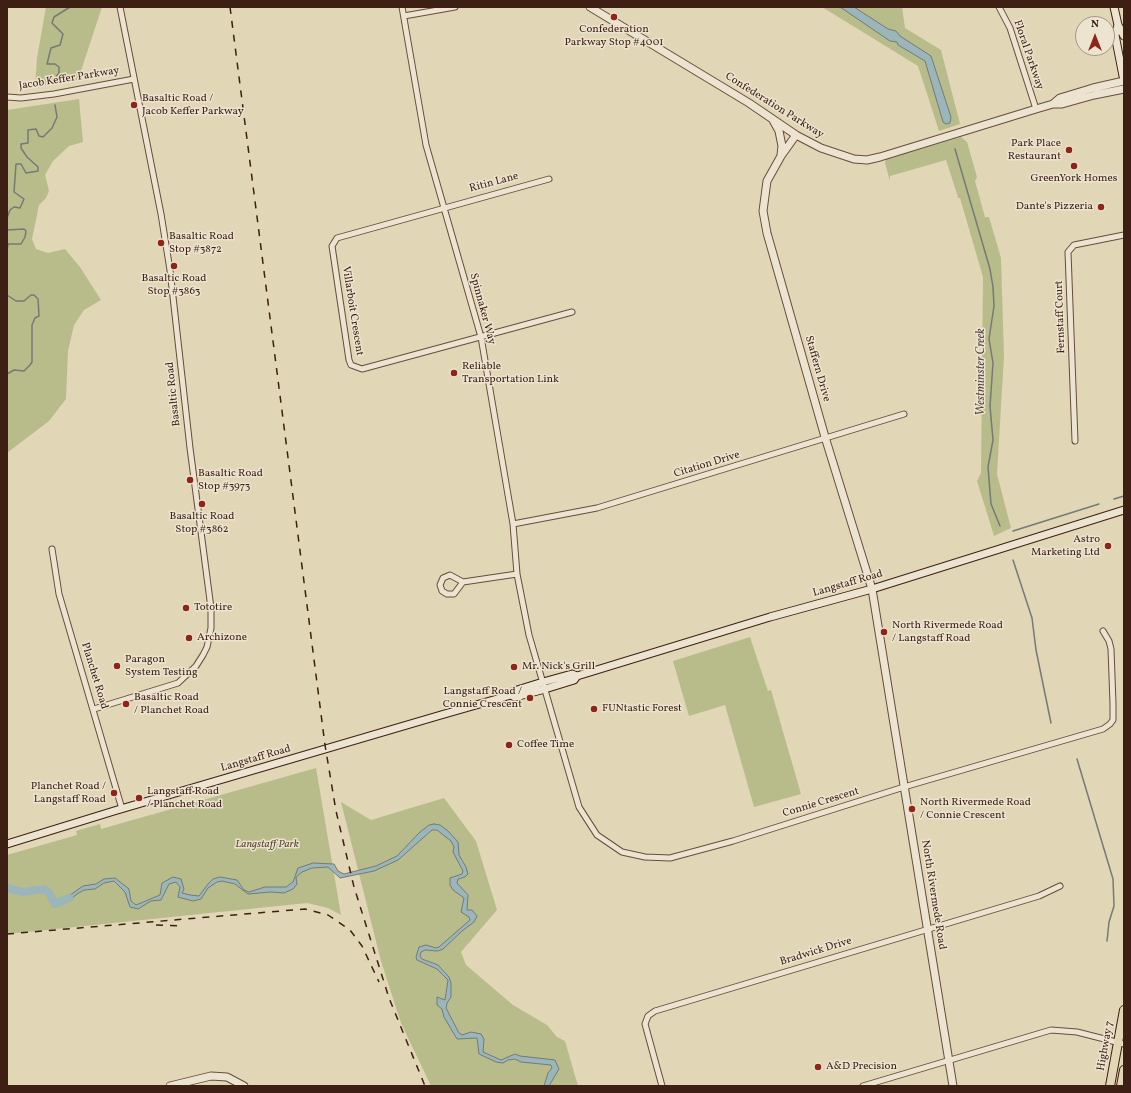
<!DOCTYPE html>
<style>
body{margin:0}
#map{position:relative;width:1131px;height:1093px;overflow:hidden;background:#e1d6b6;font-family:Vollkorn,serif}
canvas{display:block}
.frame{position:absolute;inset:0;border:8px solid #3e1f13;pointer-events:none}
.north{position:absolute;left:1075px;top:16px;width:40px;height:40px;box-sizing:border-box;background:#ece4d0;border:1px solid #a69584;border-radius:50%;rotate:0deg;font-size:11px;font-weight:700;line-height:16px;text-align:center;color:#3e1f13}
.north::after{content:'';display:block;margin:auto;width:14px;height:18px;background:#8f2418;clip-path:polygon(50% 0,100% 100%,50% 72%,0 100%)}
</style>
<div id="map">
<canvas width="1131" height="1093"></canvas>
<div class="frame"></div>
<div class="north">N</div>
</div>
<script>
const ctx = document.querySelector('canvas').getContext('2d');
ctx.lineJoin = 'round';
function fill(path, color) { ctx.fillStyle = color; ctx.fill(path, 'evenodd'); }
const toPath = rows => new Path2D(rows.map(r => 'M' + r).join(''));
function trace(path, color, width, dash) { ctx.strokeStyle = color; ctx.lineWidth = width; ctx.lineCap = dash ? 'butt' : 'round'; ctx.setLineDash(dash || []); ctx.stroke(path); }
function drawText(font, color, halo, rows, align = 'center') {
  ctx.font = font + ' Vollkorn,serif'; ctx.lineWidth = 3; ctx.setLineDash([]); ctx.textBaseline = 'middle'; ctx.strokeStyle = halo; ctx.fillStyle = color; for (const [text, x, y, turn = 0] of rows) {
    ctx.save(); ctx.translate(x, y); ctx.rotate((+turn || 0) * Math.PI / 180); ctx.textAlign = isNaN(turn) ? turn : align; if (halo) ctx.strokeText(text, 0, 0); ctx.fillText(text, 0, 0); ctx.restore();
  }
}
const green = toPath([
 [46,7,102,7,78,80,35,87,37,58],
 [822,7,902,7,905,28,941,50,960,124,939,131,918,66],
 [79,99,83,142,69,146,53,161,45,175,49,191,46,198,39,205,32,239,36,249,48,253,65,249,80,267,101,300,84,310,74,325,68,351,66,399,49,421,7,453,7,110],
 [961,137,967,142,977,177,975,181,985,217,989,217,1001,258,1004,356,997,474,1011,528,994,536,977,481,981,473,983,277,960,198,958,198,957,194,946,160,890,176,890,181,885,163,886,159],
 [750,637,768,691,771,690,801,794,754,807,725,705,689,716,673,661],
 [316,768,341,915,328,908,307,903,7,934,7,855,77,835,76,831,100,824,101,829],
 [444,798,476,841,497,910,461,952,466,965,513,1005,547,1025,557,1037,565,1041,578,1086,431,1086,401,1023,381,961,341,802,371,820]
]);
const water = toPath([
 [840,7,854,7,888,29,896,31,900,36,931,56,951,117,950,123,946,124,943,122,925,61,898,45,897,42,890,41,840,7],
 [434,824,440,825,448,831,458,842,459,855,466,867,468,874,465,877,458,879,457,883,468,895,467,910,472,910,477,916,474,922,462,931,443,949,438,951,425,950,421,952,420,956,422,959,438,965,449,977,451,983,451,997,447,1003,446,1008,459,1033,462,1035,471,1032,481,1034,484,1039,483,1052,501,1060,515,1054,520,1056,555,1060,559,1069,549,1086,544,1086,548,1073,552,1068,551,1065,521,1062,515,1059,508,1060,503,1063,496,1062,479,1054,477,1038,457,1039,444,1017,442,1009,437,1005,437,997,445,1000,448,980,437,969,417,960,416,957,419,947,426,945,436,948,439,947,470,920,469,917,461,912,464,898,453,890,450,885,450,878,462,874,463,871,453,852,454,847,451,841,437,830,432,830,398,860,374,871,340,878,328,867,312,868,302,872,296,877,297,884,293,889,284,893,271,892,248,894,235,884,222,881,217,882,208,888,201,899,193,901,178,897,180,887,176,882,169,884,161,900,151,901,138,909,130,907,125,892,114,881,104,883,95,889,84,890,77,894,66,903,60,902,83,886,96,884,104,879,115,878,129,889,131,901,136,905,160,895,162,883,173,877,181,879,184,889,182,893,190,895,199,896,208,884,213,879,220,877,237,880,244,890,249,892,265,887,286,887,293,882,298,868,313,863,334,864,338,871,344,874,376,866,397,856,420,832,429,825,434,824]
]);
const stream = toPath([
 [52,82,59,73,59,67,55,64,47,64,51,48,60,45,63,34,52,23,54,17,70,7],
 [955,149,990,269,993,287,994,306,989,339,993,363,990,406,993,440,988,467,991,504,1000,526],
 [7,218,10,210,14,207,20,208,24,199,14,192,16,164,21,164,26,173,38,171,38,167,27,157,21,148,21,144,28,143,28,130,36,129,39,136,43,137,52,128,57,117,55,105],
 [7,230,24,229,26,231,25,237,21,244,8,244,7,251],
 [7,295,16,301,24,301,31,295,34,295,38,299,39,316,35,318,32,325,32,362,30,365,24,371,14,370,7,374],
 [1114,499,1124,496],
 [1013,531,1099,504],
 [1013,560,1032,618,1036,650,1051,723],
 [1077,759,1113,879,1114,906,1109,922,1107,941]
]);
const river = toPath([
 [7,888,23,892,44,889,49,893,55,904,69,898]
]);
const minor = toPath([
 [402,7,426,145,481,337,513,524,517,574,529,635,579,807,597,835,622,852,645,857,670,858,733,841,904,787,1103,729,1110,724,1113,720,1113,704,1111,649,1109,641,1103,631],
 [999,7,1010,28,1036,109],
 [404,16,455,7],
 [7,97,21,98,54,94,134,79],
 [549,179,337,238,332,246,349,360,351,365,362,369,572,312],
 [1075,441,1068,252,1074,245,1124,235],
 [513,524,597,508,904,414],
 [52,549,59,594,122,809],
 [463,582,454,594,447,594,442,591,440,585,443,578,450,575,463,582,517,574],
 [94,709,178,683,196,666,203,655,207,647,211,628,211,608,190,448,170,270,161,214,120,7],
 [662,1086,645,1024,648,1016,655,1011,1039,896,1060,886],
 [863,1086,1051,1030,1077,1032,1124,1044]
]);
const tertiary = toPath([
 [590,7,749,103,796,135,821,148,854,159,867,160,880,157,1036,109,1053,104,1060,98,1093,88,1124,81],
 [1053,104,1062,104,1094,95,1124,89],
 [773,120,779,131,782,146,781,155],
 [796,135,781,156,767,181,763,211,767,233,825,437,872,589,953,1086],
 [170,1086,211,1076,227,1077,244,1086]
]);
const secondary = toPath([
 [1114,7,1118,25,1124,36],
 [1118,25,1115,35,1124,81],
 [511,695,514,691,543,682,572,674,577,676],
 [7,844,114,811,441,715,511,695,515,697,545,689,574,680,577,676,770,617,872,589,1124,510]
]);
const primary = toPath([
 [1110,1086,1124,1010],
 [1121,1086,1124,1070]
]);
const rail = toPath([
 [230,7,325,745,336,811,354,887,389,998,425,1086],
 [156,925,181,926],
 [7,934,305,909,328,915,350,930,362,946,379,982]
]);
const markers = [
 [614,17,4,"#8f2418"],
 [134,105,4,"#8f2418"],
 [1069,150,4,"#8f2418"],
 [1074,166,4,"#8f2418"],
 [1101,207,4,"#8f2418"],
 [161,243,4,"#8f2418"],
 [174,266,4,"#8f2418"],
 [454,373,4,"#8f2418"],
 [190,480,4,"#8f2418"],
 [202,504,4,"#8f2418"],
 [1108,546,4,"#8f2418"],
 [186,608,4,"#8f2418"],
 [884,632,4,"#8f2418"],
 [189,638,4,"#8f2418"],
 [117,666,4,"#8f2418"],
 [514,667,4,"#8f2418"],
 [530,698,4,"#8f2418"],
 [126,704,4,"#8f2418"],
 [594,709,4,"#8f2418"],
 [509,745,4,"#8f2418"],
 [114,793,4,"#8f2418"],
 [139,798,4,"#8f2418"],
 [912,809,4,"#8f2418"],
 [818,1067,4,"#8f2418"]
];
const poiNames = [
 ["Confederation",614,30,"center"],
 ["Parkway Stop #4001",614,43,"center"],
 ["Basaltic Road /",142,99],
 ["Jacob Keffer Parkway",142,112],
 ["Park Place",1061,144,"right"],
 ["Restaurant",1061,157,"right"],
 ["GreenYork Homes",1074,179,"center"],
 ["Dante's Pizzeria",1093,207,"right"],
 ["Basaltic Road",169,237],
 ["Stop #3872",169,250],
 ["Basaltic Road",174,279,"center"],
 ["Stop #3863",174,292,"center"],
 ["Reliable",462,367],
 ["Transportation Link",462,380],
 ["Basaltic Road",198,474],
 ["Stop #3973",198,487],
 ["Basaltic Road",202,517,"center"],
 ["Stop #3862",202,530,"center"],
 ["Astro",1100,540,"right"],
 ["Marketing Ltd",1100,553,"right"],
 ["Tototire",194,608],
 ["North Rivermede Road",892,626],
 ["/ Langstaff Road",892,639],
 ["Archizone",197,638],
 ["Paragon",125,660],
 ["System Testing",125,673],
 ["Mr. Nick's Grill",522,667],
 ["Langstaff Road /",522,692,"right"],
 ["Connie Crescent",522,705,"right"],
 ["Basaltic Road",134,698],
 ["/ Planchet Road",134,711],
 ["FUNtastic Forest",602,709],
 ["Coffee Time",517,745],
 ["Planchet Road /",106,787,"right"],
 ["Langstaff Road",106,800,"right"],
 ["Langstaff Road",147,792],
 ["/ Planchet Road",147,805],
 ["North Rivermede Road",920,803],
 ["/ Connie Crescent",920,816],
 ["A&D Precision",826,1067]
];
const streetNames = [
 ["Floral Parkway",1028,55,71],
 ["Jacob Keffer Parkway",69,79,-9],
 ["Confederation Parkway",774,106,32],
 ["Ritin Lane",494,183,-15],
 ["Spinnaker Way",482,309,75],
 ["Villarboit Crescent",352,311,81],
 ["Fernstaff Court",1061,317,-92],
 ["Staffern Drive",817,369,74],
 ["Basaltic Road",174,394,-96],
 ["Citation Drive",707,465,-17],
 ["Langstaff Road",848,584,-16],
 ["Planchet Road",94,676,73],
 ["Langstaff Road",256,759,-16],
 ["Connie Crescent",821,803,-17],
 ["North Rivermede Road",933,895,81],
 ["Bradwick Drive",816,952,-17],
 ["Highway 7",1106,1046,-80]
];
const parkNames = [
 ["Langstaff Park",267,845]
];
const waterNames = [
 ["Westminster Creek",982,372,-90]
];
fill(green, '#b8bc8a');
fill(water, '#9ab6ba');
trace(water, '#757a77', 1);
trace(stream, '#757a77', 1.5);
trace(river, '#9ab6ba', 8);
trace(minor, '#674d3c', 7);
trace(tertiary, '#674d3c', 9);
trace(secondary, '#3e1f13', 9);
trace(primary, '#3e1f13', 10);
trace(minor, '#ece4d0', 5);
trace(tertiary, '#ece4d0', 7);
trace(secondary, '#ece4d0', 7);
trace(primary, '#e1d6b6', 8);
trace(rail, '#3e1f13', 1.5, [7, 7]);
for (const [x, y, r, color] of markers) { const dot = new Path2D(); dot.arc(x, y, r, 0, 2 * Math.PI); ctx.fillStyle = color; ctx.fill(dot); trace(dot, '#ece4d0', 1.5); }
drawText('11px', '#3e1f13', '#ece4d0', poiNames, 'left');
drawText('11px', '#3e1f13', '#ece4d0', streetNames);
drawText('italic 11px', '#5c4631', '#ece4d0', parkNames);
drawText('italic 12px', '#55453d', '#ece4d0', waterNames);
</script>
